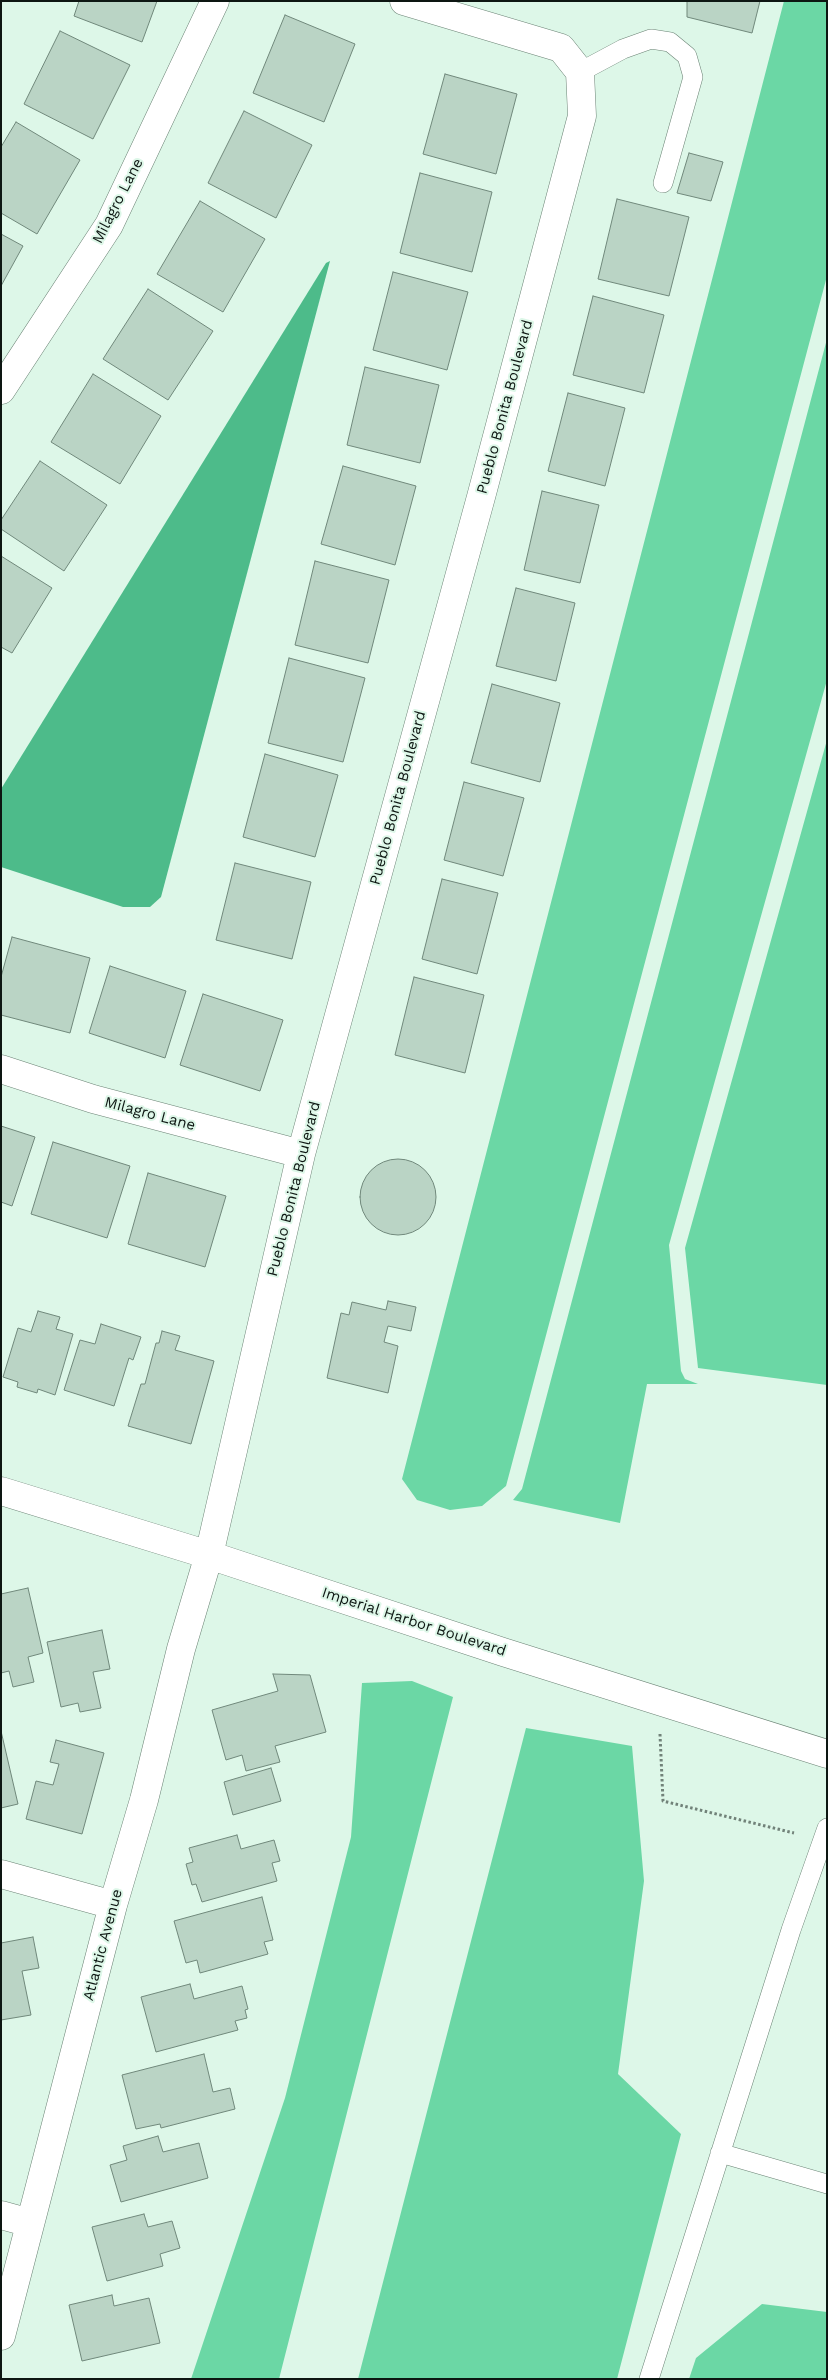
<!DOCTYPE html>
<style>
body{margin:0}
#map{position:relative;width:828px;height:2380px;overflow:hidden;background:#ddf7e8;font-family:"Work Sans",sans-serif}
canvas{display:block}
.frame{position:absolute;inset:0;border:2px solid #0d1612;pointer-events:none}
</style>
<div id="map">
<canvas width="828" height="2380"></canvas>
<div class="frame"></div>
</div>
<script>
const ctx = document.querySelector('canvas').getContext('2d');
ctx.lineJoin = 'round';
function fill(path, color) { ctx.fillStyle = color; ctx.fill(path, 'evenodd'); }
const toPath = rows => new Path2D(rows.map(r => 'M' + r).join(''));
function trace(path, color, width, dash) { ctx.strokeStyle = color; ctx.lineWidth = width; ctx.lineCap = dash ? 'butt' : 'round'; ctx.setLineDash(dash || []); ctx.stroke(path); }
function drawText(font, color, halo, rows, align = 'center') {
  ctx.font = font + ' "Work Sans",sans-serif'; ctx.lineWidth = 4; ctx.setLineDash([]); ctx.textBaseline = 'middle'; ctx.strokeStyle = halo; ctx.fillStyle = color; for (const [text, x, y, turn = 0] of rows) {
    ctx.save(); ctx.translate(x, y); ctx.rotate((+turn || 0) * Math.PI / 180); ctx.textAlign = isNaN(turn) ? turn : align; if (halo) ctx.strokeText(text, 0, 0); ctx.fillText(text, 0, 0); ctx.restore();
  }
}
const forest = toPath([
 [784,1,827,1,827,276,506,1486,482,1506,450,1510,417,1500,402,1479],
 [827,339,827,680,669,1245,681,1371,685,1379,698,1384,647,1384,620,1523,513,1500,522,1489],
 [827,740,827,1385,698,1368,685,1248],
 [412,1681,453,1697,279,2379,191,2379,285,2098,351,1837,362,1683],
 [526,1728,632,1746,644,1881,618,2074,681,2134,617,2379,358,2379],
 [762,2304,827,2312,827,2379,689,2379,696,2358]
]);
const water = toPath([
 [330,261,161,897,150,907,123,907,1,867,1,789,326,263]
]);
const building = toPath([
 [79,1,157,1,142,42,74,16,79,1],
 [687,1,760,1,752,33,687,17,687,1],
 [285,15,355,44,324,122,253,93,285,15],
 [60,31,130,65,93,139,24,104,60,31],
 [445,74,517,94,496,174,423,154,445,74],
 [244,111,312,145,276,218,208,183,244,111],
 [16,122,80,160,37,234,1,213,1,147,16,122],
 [689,153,723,162,711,201,677,193,689,153],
 [420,173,492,192,472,272,400,253,420,173],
 [617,199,689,217,669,296,598,279,617,199],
 [200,201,265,239,223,312,157,274,200,201],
 [1,234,23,246,1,286,1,234],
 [393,272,468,292,447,370,373,350,393,272],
 [148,289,213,331,168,400,103,359,148,289],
 [593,296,664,315,644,393,573,375,593,296],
 [365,367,439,385,420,463,347,445,365,367],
 [93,374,161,416,120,484,51,442,93,374],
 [568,393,625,408,605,486,548,471,568,393],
 [40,461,107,505,64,571,1,529,1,520,40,461],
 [343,466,416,486,395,565,321,544,343,466],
 [542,491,599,505,580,583,524,570,542,491],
 [1,556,52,588,12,653,1,647,1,556],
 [315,561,389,580,368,663,295,645,315,561],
 [516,588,575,603,556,681,496,666,516,588],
 [289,658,365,678,343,762,268,743,289,658],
 [492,684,560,703,540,782,471,763,492,684],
 [265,754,338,775,315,857,243,837,265,754],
 [464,782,524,798,503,876,444,860,464,782],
 [235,863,311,882,292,959,216,940,235,863],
 [442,879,498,893,477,974,422,959,442,879],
 [12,937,90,958,70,1033,1,1015,1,977,12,937],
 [110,966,186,991,165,1058,89,1033,110,966],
 [414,977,484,995,465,1073,395,1055,414,977],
 [203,994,283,1020,260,1091,180,1065,203,994],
 [1,1126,35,1137,12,1206,1,1202,1,1126],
 [53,1142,130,1166,107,1238,31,1214,53,1142],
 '360 1197a38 38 0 1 1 76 0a38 38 0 1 1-76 0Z',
 [148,1173,226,1196,205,1267,128,1244,148,1173],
 [388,1301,416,1307,411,1331,388,1326,384,1342,398,1346,388,1393,327,1378,341,1313,349,1315,352,1302,386,1310,388,1301],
 [38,1311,60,1317,56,1329,73,1334,55,1395,38,1389,37,1393,17,1387,18,1382,3,1377,18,1328,31,1332,38,1311],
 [101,1324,141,1337,133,1360,129,1358,114,1406,64,1390,80,1340,95,1344,101,1324],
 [162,1331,180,1336,175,1350,214,1361,191,1444,128,1426,141,1384,145,1384,156,1343,159,1343,162,1331],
 [28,1588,43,1653,28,1657,34,1682,13,1687,9,1671,1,1673,1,1594,28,1588],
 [102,1630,110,1669,93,1672,101,1708,80,1712,78,1703,61,1707,47,1642,102,1630],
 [273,1674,310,1675,326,1732,275,1746,280,1762,246,1771,242,1755,226,1760,212,1710,278,1691,273,1674],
 [1,1731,18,1804,1,1808,1,1731],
 [56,1740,104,1753,82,1834,26,1819,36,1781,53,1785,59,1764,50,1762,56,1740],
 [271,1768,281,1801,233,1815,224,1782,271,1768],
 [237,1835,241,1849,274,1840,280,1861,272,1863,277,1881,202,1902,196,1884,192,1885,186,1864,193,1862,189,1848,237,1835],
 [262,1897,273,1940,264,1942,268,1954,200,1973,197,1960,186,1963,174,1921,262,1897],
 [33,1937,39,1968,22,1971,31,2015,1,2020,1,1943,33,1937],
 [190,1984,194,1999,242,1986,248,2009,245,2010,247,2018,235,2021,238,2030,156,2052,141,1997,190,1984],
 [204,2054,213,2092,230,2088,235,2109,161,2128,160,2124,136,2129,122,2075,204,2054],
 [158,2136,163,2152,199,2143,208,2178,121,2202,110,2165,127,2160,123,2146,158,2136],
 [144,2214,148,2227,172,2221,180,2248,160,2254,163,2266,107,2281,92,2227,144,2214],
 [112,2295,114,2306,149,2298,160,2343,82,2361,69,2305,112,2295]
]);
const path = toPath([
 [660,1734,663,1801,794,1833]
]);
const lane = toPath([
 [580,72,623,49,651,39,670,42,687,56,693,77,663,183],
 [720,2153,827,2184],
 [649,2379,791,1930,827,1828]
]);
const street = toPath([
 [1,390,109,225,215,1],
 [1,1069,93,1099,301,1154],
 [1,1491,209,1555,503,1652,827,1754],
 [1,1874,113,1905],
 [1,2215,30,2223],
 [1,2336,113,1905,144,1800,181,1649,209,1555,301,1154,481,497,582,116,580,72,561,48,404,1]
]);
const streetNames = [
 ["Milagro Lane",118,201,-63],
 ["Pueblo Bonita Boulevard",505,407,-75],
 ["Pueblo Bonita Boulevard",398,798,-75],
 ["Milagro Lane",150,1114,15],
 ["Pueblo Bonita Boulevard",294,1189,-76],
 ["Imperial Harbor Boulevard",414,1622,18],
 ["Atlantic Avenue",103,1945,-75]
];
fill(forest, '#6bd7a5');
fill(water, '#4dbb8a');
fill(building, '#bad4c5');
trace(building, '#70887b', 1);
trace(lane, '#6b8375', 20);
trace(street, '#6b8375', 29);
trace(path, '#718279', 3, [2.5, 2.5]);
trace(lane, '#fff', 19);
trace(street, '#fff', 28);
drawText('15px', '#0d1612', '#ddf7e8', streetNames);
</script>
